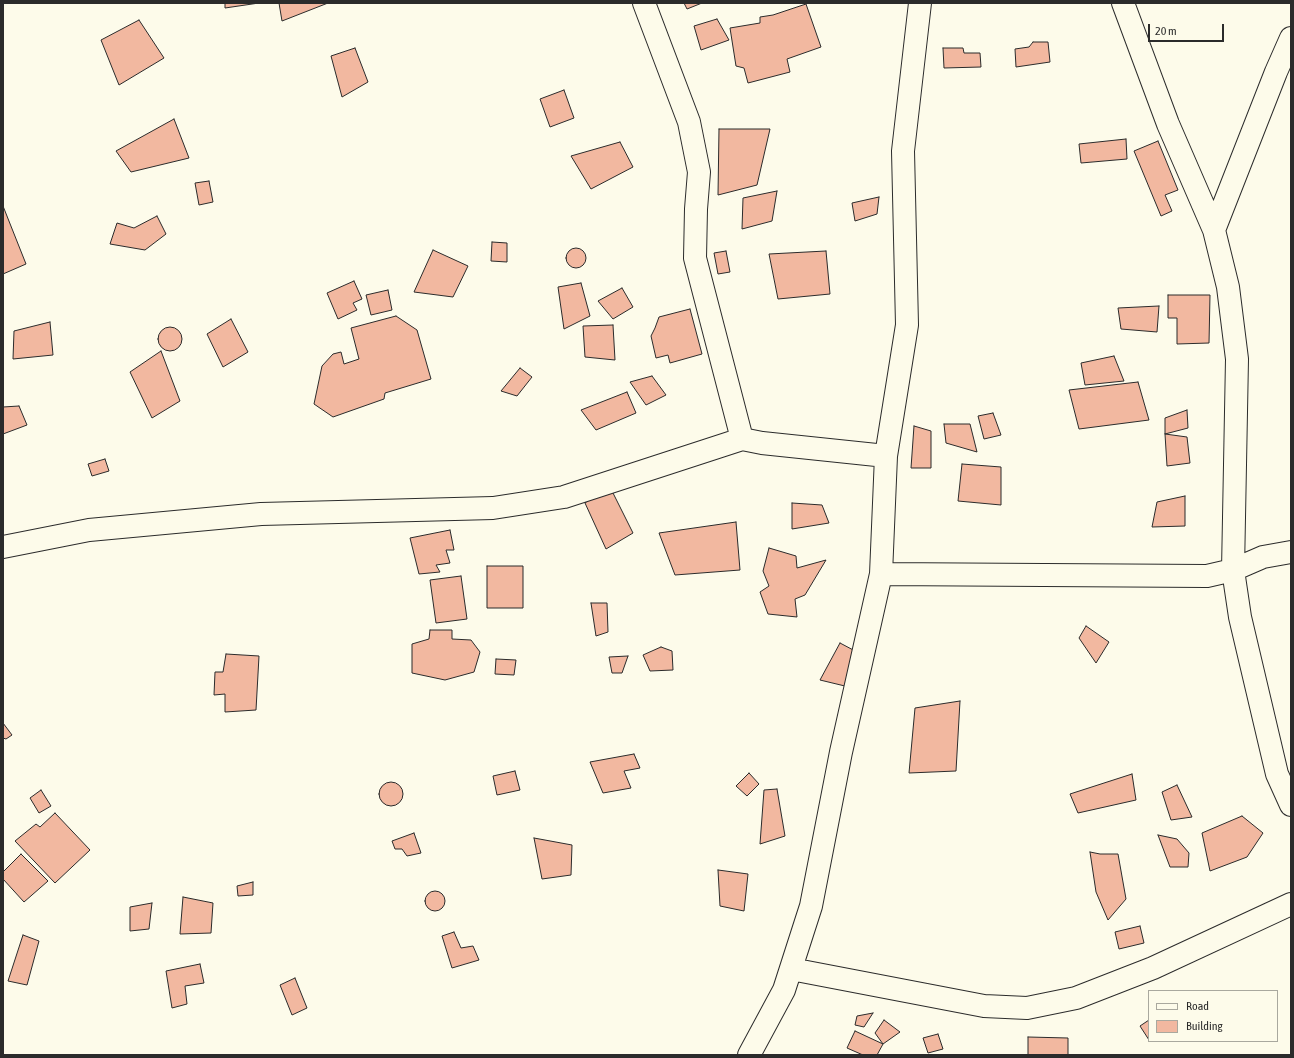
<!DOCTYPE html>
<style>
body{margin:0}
#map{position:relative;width:1294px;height:1058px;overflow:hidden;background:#fdfbea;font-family:"Asap Condensed",sans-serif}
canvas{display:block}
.frame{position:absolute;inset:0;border:4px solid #2b2b2b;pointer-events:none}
.legend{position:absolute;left:1148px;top:990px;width:130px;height:52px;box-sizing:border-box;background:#fdfbea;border:1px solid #a9a89e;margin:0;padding:5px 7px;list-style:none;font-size:12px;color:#2b2b2b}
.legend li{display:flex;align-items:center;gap:8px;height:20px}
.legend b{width:20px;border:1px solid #a9a89e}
.scale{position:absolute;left:1148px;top:24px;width:76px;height:18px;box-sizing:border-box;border:2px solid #2b2b2b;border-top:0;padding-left:5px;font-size:12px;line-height:14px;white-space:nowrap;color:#2b2b2b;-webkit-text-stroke:3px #fdfbea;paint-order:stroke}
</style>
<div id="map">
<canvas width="1294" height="1058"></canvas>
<div class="frame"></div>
<ul class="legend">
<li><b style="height:5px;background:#fdfbea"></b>Road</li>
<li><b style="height:11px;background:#f2b8a0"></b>Building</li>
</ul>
<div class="scale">20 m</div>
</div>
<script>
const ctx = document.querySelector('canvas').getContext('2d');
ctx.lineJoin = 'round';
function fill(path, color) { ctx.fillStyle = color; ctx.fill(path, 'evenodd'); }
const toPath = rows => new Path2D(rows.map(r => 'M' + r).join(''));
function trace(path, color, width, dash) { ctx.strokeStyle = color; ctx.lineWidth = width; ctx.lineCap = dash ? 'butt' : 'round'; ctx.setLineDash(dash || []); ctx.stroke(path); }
const building = toPath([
 [225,3,259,3,225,8,225,3],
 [279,3,328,3,282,21,279,3],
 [684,3,702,3,687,9,684,3],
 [806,4,821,47,787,59,790,72,748,83,744,68,736,66,730,28,760,23,760,17,773,15,806,4],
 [717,19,729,40,701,50,694,26,717,19],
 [139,20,164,58,119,85,101,40,139,20],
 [1033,42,1048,42,1050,62,1016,67,1015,49,1029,47,1033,42],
 [355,48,368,82,342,97,331,56,355,48],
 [943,48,963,48,964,53,980,53,981,67,944,68,943,48],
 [564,90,574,118,550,127,540,99,564,90],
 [174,119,189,158,131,172,116,151,174,119],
 [719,129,770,129,757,185,718,195,719,129],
 [1126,139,1127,159,1081,163,1079,144,1126,139],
 [1158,141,1178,190,1165,195,1172,211,1161,216,1134,151,1158,141],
 [620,142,633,167,591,189,571,156,620,142],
 [209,181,213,202,199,205,195,183,209,181],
 [777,191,772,221,742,229,743,198,777,191],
 [879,197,877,214,855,221,852,203,879,197],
 [3,206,26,264,3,274,3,206],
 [157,216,166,234,145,250,110,244,117,223,134,228,157,216],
 [492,242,507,243,507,262,491,261,492,242],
 '566 258a10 10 0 1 1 20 0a10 10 0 1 1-20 0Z',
 [433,250,468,266,453,297,414,292,433,250],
 [726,251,730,272,718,274,714,253,726,251],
 [826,251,830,294,778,299,769,254,826,251],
 [354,281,362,299,353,303,357,310,338,319,327,293,354,281],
 [581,283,590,316,564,329,558,287,581,283],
 [622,288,633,307,613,319,598,301,622,288],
 [388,290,392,310,371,315,366,295,388,290],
 [1168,295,1210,295,1209,343,1177,344,1177,318,1168,318,1168,295],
 [1159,306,1157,332,1121,329,1118,308,1159,306],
 [690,309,702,354,670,363,668,355,656,358,651,336,655,328,659,317,690,309],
 [396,316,417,330,431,379,385,393,384,399,333,417,314,404,322,366,333,354,341,352,344,364,359,359,351,328,396,316],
 [231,319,248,352,223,367,207,334,231,319],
 [50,322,53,355,13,359,14,331,50,322],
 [613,325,615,360,585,357,583,326,613,325],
 '158 339a12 12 0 1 1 24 0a12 12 0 1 1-24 0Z',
 [161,351,180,401,152,418,130,372,161,351],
 [1114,356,1124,381,1085,385,1081,363,1114,356],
 [520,368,532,377,517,396,501,391,520,368],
 [652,376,666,395,646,405,630,382,652,376],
 [1138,382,1149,420,1079,429,1069,390,1138,382],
 [627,392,636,413,596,430,581,410,627,392],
 [19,406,27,425,3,434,3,407,19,406],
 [1187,410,1188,428,1165,434,1165,418,1187,410],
 [993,413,1001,435,984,439,978,416,993,413],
 [944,424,970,424,977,452,946,443,944,424],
 [914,426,931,431,931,468,911,468,914,426],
 [1165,434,1187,437,1190,463,1167,466,1165,434],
 [105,459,109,471,92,476,88,464,105,459],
 [962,464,1001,467,1001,505,958,501,962,464],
 [611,489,633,533,606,549,585,503,598,493,611,489],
 [1185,496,1185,526,1152,527,1157,502,1185,496],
 [792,503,822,505,829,523,792,529,792,503],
 [736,522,740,570,675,575,659,533,736,522],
 [450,530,454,550,446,550,450,563,436,565,440,572,419,574,410,538,450,530],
 [769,548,796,556,797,568,826,560,805,595,795,599,797,617,768,614,760,592,769,586,763,571,769,548],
 [487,566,523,566,523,608,487,608,487,566],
 [461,576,467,619,436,623,430,580,461,576],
 [591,603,607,603,608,632,596,636,591,603],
 [1086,626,1109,642,1096,663,1079,638,1086,626],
 [430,630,452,630,452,639,471,640,480,652,474,672,445,680,412,673,412,644,429,639,430,630],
 [840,643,857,652,849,687,820,680,840,643],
 [661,647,672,651,673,670,650,671,643,655,661,647],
 [226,654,259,656,256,710,225,712,225,694,214,695,215,672,223,672,226,654],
 [628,656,622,673,612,673,609,657,628,656],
 [496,659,516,660,514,675,495,674,496,659],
 [960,701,956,771,909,773,915,708,960,701],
 [3,723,12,735,6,739,3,738,3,723],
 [634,754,640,768,624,771,631,788,603,793,590,762,634,754],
 [515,771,520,790,497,795,493,776,515,771],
 [749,773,759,784,747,796,736,786,749,773],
 [1132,774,1136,800,1078,813,1070,794,1132,774],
 '379 794a12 12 0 1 1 24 0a12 12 0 1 1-24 0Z',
 [1177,785,1192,817,1171,820,1162,792,1177,785],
 [777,789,785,836,760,844,764,790,777,789],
 [41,790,51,806,39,813,30,798,41,790],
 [55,813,90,850,55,883,15,841,36,824,40,827,55,813],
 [1242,816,1263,833,1247,857,1210,871,1202,833,1242,816],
 [414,833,421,853,407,856,402,849,395,849,392,841,414,833],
 [1158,835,1177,839,1189,853,1188,867,1170,867,1158,835],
 [534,838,572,845,571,875,542,879,534,838],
 [1090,852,1100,854,1118,854,1126,899,1108,920,1096,892,1090,852],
 [21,854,48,881,24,902,3,879,3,872,21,854],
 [718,870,748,874,744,911,720,906,718,870],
 [253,882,253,895,238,896,237,886,253,882],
 '425 901a10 10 0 1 1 20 0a10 10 0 1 1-20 0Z',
 [183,897,213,903,211,933,180,934,183,897],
 [152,903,149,929,130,931,130,907,152,903],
 [1140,926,1144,943,1119,949,1115,932,1140,926],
 [454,932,461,948,473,946,479,960,452,968,442,936,454,932],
 [23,935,39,941,27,985,8,981,23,935],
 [200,964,204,983,185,986,187,1004,172,1008,166,971,200,964],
 [295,978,307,1008,292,1015,280,985,295,978],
 [873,1013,864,1027,855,1025,857,1016,873,1013],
 [884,1020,900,1032,883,1044,875,1033,884,1020],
 [1149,1020,1149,1040,1140,1026,1149,1020],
 [855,1031,883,1044,877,1055,863,1055,847,1048,855,1031],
 [938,1034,943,1049,928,1053,923,1038,938,1034],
 [1028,1037,1068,1038,1068,1055,1028,1055,1028,1037]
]);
const minor = toPath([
 [644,3,689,122,699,172,696,209,695,258,742,439],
 [1123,3,1168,124,1214,230,1228,287,1237,359,1233,570,1240,617,1277,774,1291,805],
 [1214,230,1276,72,1291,38],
 [3,547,89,530,261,514,493,508,564,497,742,439,762,443,886,456],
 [881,574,1207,576,1233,570,1263,557,1291,552],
 [791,969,984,1006,1027,1008,1076,998,1153,968,1291,904],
 [749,1055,784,990,811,906,841,752,881,574,886,456,907,325,903,151,920,3]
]);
fill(building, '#f2b8a0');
trace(building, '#2b2b2b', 1);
trace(minor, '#2b2b2b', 24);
trace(minor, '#fdfbea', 22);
</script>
